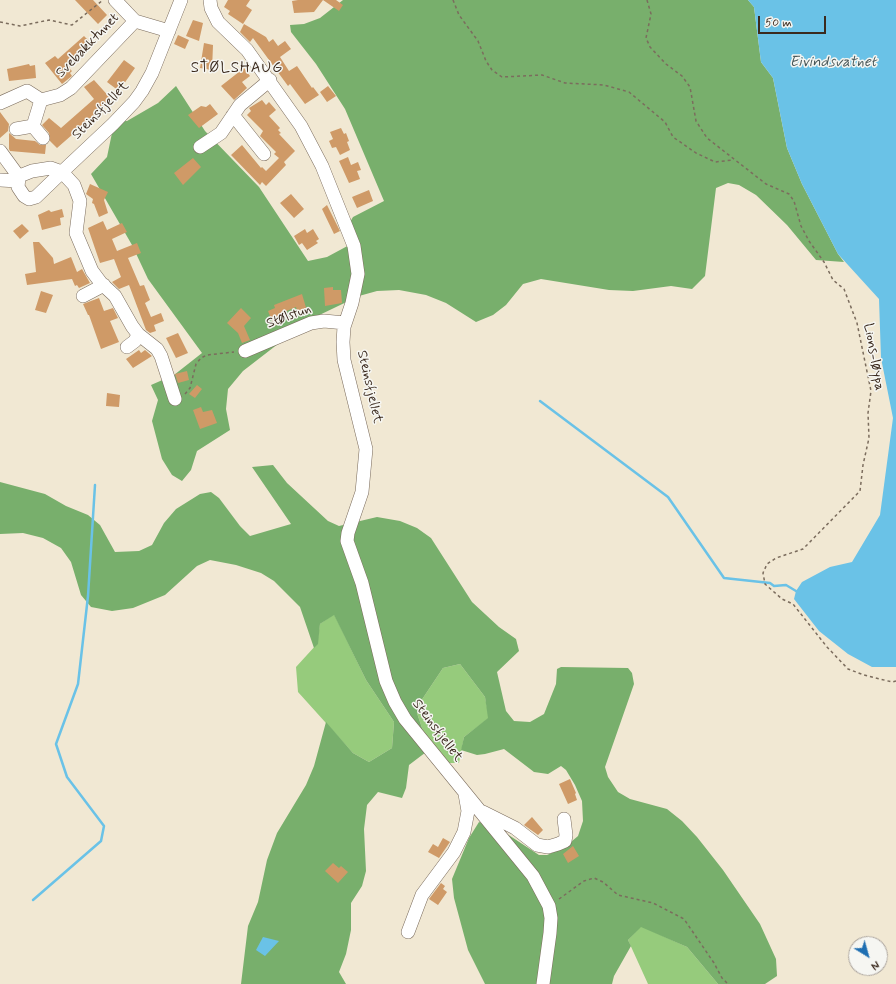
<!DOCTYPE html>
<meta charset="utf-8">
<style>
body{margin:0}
#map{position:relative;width:896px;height:984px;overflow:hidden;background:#f1e8d3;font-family:Mynerve,sans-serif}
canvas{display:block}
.north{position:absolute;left:848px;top:936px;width:40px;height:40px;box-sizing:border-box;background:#f6f6f2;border:1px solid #aba49d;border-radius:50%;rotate:143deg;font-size:11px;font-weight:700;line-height:16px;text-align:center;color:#3b2a1e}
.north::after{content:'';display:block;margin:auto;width:14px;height:18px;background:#1f6fb2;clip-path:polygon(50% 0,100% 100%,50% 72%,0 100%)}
.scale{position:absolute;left:758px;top:16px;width:68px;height:18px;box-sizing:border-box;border:2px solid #3b2a1e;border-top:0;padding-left:5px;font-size:12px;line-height:14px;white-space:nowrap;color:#3b2a1e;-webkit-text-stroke:3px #f6f6f2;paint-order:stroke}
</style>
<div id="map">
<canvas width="896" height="984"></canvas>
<div class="north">N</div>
<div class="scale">50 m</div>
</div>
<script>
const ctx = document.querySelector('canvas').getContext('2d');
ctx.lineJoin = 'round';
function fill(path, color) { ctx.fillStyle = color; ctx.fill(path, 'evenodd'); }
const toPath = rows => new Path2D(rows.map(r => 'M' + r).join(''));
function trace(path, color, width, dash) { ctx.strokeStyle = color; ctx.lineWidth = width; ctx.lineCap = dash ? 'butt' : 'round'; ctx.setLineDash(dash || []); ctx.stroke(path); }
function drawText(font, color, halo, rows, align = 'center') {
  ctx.font = font + ' Mynerve,sans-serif'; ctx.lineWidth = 3; ctx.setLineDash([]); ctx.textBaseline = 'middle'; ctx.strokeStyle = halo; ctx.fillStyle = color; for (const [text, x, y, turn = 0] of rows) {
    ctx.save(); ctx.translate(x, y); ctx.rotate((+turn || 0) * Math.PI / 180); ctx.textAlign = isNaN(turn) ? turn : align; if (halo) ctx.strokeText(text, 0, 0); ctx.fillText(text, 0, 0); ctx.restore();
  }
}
const green = toPath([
 [334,614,366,680,394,722,392,748,369,762,353,753,298,692,296,667,317,644,320,624],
 [460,664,485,697,489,718,464,737,459,763,446,763,424,734,417,713,421,701,443,668],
 [641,926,687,947,718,984,648,984,628,940]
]);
const forest = toPath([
 [343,0,748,0,754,7,761,62,773,78,787,148,802,184,838,254,844,262,816,260,787,225,756,195,739,185,728,183,716,188,705,276,692,289,671,286,633,291,609,290,541,279,523,284,506,305,493,315,476,322,446,303,426,295,399,290,377,291,359,296,309,320,243,371,228,389,226,409,230,430,197,451,191,470,182,481,172,475,162,459,152,421,158,400,151,385,174,375,202,353,148,279,132,245,91,174,107,157,112,133,108,122,127,121,158,103,176,86,205,131,259,187,308,261,327,257,353,243,350,222,353,217,384,201,345,109,316,64,291,32,290,25,304,24,320,18],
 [273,465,287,483,328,521,339,526,377,517,400,521,417,528,431,538,472,602,499,627,516,639,519,651,497,672,506,711,514,721,530,722,544,714,556,684,557,669,561,667,628,668,632,673,634,684,605,767,608,777,618,792,630,799,667,809,682,821,697,837,723,870,760,924,776,959,777,976,765,984,718,984,687,947,641,927,628,940,631,946,614,976,612,984,485,984,468,950,454,898,452,879,469,838,479,822,498,828,539,855,547,855,565,847,578,836,583,821,582,801,575,785,566,770,561,766,548,774,534,772,504,749,485,754,477,755,461,750,464,737,488,718,485,697,460,664,443,668,421,701,417,713,424,734,434,746,409,765,406,788,402,798,378,792,367,805,364,829,366,871,362,886,351,903,351,930,346,954,339,972,346,984,241,984,248,926,258,902,267,860,277,833,306,785,314,766,326,722,353,753,369,762,392,748,394,722,366,680,334,615,320,624,318,644,314,648,300,607,274,581,261,573,236,565,210,560,197,566,165,595,133,608,112,611,91,607,81,595,71,562,61,548,43,538,23,533,0,534,0,482,45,494,66,506,88,515,100,525,115,552,139,551,152,545,164,523,176,509,200,494,211,492,219,498,240,526,250,536,291,524,252,467]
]);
const water = toPath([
 [748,0,896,0,896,667,872,667,848,654,819,631,794,599,796,591,802,582,830,567,852,562,880,515,893,418,881,358,879,299,838,254,802,184,787,148,773,78,761,62,754,7],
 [263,937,279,941,265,956,256,950]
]);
const stream = toPath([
 [540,401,668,497,724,578,770,583,774,586,786,585,796,591],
 [33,900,101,841,104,826,67,777,56,744,78,684,88,596,95,485]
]);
const building = toPath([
 [75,0,93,0,107,15,98,24],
 [228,0,250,0,246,6,252,10,243,24,228,14,230,11,224,7],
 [298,0,336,0,343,5,339,11,323,0,314,12,294,13,292,1],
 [193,20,203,23,199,41,186,36],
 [244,24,266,37,269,42,273,39,278,46,285,41,291,49,280,57,289,71,297,66,312,88,313,87,319,95,305,104,290,84,288,86,253,38,250,42,240,32],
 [178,35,189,40,185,49,174,44],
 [84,36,93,45,69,68,72,71,70,73,72,76,62,84,45,63,55,56,58,59],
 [204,43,213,45,212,70,200,68],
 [124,60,135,68,119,91,107,82],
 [29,64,30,66,35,65,36,78,9,81,7,69],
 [244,68,250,76,242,82,247,88,234,100,221,86],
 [94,80,112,100,57,148,50,141,49,133,42,125,49,118,61,128,94,99,84,87],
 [328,86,336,96,327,102,320,92],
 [262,100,266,105,269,102,276,110,269,116,280,128,278,130,281,133,279,134,295,151,284,162,286,165,266,186,262,182,260,185,231,155,242,145,261,168,262,167,266,171,279,158,274,154,276,152,260,136,263,131,247,115,251,111,249,108],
 [210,104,218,114,199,128,188,115,201,106,206,107],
 [0,112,9,124,8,131,0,138],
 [341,128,344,134,346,133,349,141,347,142,350,150,340,155,336,147,332,148,329,141,333,139,330,132],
 [9,133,16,139,35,141,40,145,46,145,45,154,10,151,9,149],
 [348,157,351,165,358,162,361,170,357,171,360,179,349,183,339,161],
 [193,158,201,167,183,185,174,173],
 [90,184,108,192,104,200,108,213,99,217,94,204,92,203,93,199,86,194],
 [369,190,373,201,357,208,352,197],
 [291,194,304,209,294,218,280,203],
 [327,205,340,231,334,234,322,209],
 [62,209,64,217,60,218,61,225,42,230,38,215,49,210,51,212],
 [103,221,107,230,122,223,127,232,112,239,117,251,137,243,141,253,128,258,140,286,144,285,150,300,145,303,151,317,161,313,164,321,154,325,156,331,150,333,146,330,129,285,119,289,112,282,121,277,114,259,100,263,88,228],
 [22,224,29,231,20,239,13,231],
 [305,229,307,233,313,229,319,239,316,241,318,243,307,250,302,243,299,245,294,236],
 [33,242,39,242,53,258,54,264,71,257,77,272,82,269,90,283,79,288,77,285,75,286,72,279,27,285,25,274,36,272],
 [333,287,333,290,341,290,342,303,325,306,324,288],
 [41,291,53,295,46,313,35,310],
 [302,294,307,311,298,314,296,307,282,313,285,319,282,320,283,322,274,326,268,311,275,308,274,305],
 [99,298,104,311,113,308,118,318,110,321,119,342,101,349,89,315,88,315,83,304],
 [241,308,251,318,244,326,250,340,242,343,238,333,227,323],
 [178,333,188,353,176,358,166,338],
 [139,350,141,353,145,350,152,356,133,368,126,359],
 [187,371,189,380,178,383,175,374],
 [197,385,202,389,195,398,189,394],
 [107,393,120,395,119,407,106,406],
 [201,407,203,412,212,410,217,423,200,429,193,410],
 [570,779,576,793,575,794,577,800,568,804,559,784],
 [532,817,543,830,538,835,524,825],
 [443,838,450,842,439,858,428,852,433,844,438,847],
 [573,846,579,856,568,863,563,854],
 [333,863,339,868,341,866,348,872,338,883,325,871],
 [441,883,445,886,443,889,447,892,438,905,429,899]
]);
const path = toPath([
 [453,0,459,15,478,41,486,61,492,70,502,77,542,75,565,83,604,85,629,92,665,122,673,137,696,153,715,162,733,160],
 [647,0,651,14,646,38,650,47,666,64,682,76,690,87,696,121,707,138,766,184,789,194,794,201,801,226,809,241,824,262,833,280,844,289,857,323,871,391,868,413,869,438,863,465,860,491,803,549,776,558,767,564,763,573,765,584,782,599,793,604,827,647,848,669,864,675,892,682,896,681],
 [0,22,20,26,49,20,72,25,103,0],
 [185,394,190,388,196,364,201,358,207,355,234,352],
 [559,899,584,881,594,878,603,882,618,895,653,903,684,919,714,963,722,978,728,984]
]);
const minor = toPath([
 [115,0,135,21,169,31],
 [210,0,211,8,218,22,247,50,301,126,322,166,354,246,358,274,352,303,344,327,343,342,344,360,366,449,362,492,348,533,347,541,362,583,386,681,395,702,405,719,533,876,549,906,551,918,550,933,543,984],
 [41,100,60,95,71,88,135,21],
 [0,103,27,91,41,100,33,126,43,138],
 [233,115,264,154],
 [16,129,33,126],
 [200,147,221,133,240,105,270,80],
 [0,151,19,177],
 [0,180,18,181],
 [83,296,104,285],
 [127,347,135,341,138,334],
 [245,351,311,323,324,321,345,323],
 [175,399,161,356,157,349,138,334,132,326,115,296,101,283,92,271,76,233,80,201,74,185,62,172,51,168,32,171,22,175,19,177,18,187,24,196,29,199,36,197,62,172,113,124,134,102,142,91,152,73,181,0],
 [483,812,515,828,537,845,548,847,558,844,565,841,566,835,564,819],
 [408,932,422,895,454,852,464,832,468,811,465,794]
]);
const streetNames = [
 ["Svebakktunet",88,46,-46],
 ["Steinsfjellet",101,111,-46],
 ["Stølstun",289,317,-20],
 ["Lions-løypa",873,357,80],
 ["Steinsfjellet",369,387,77],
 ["Steinsfjellet",437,731,53]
];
const waterNames = [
 ["Eivindsvatnet",833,63]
];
const neighbourhoodNames = [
 ["STØLSHAUG",237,69]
];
fill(green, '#96cb7c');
fill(forest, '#78af6c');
fill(water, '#6ac2e7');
trace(stream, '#6ac2e7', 2.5);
fill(building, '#cf9a67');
trace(minor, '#7b6c5d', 14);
trace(path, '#7b6c5d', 1.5, [3, 3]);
trace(minor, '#fff', 13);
drawText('14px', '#3b2a1e', '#f6f6f2', streetNames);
drawText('italic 15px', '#49585a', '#f6f6f2', waterNames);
ctx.letterSpacing = '1px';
drawText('15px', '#3b2a1e', '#f6f6f2', neighbourhoodNames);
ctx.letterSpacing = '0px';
</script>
